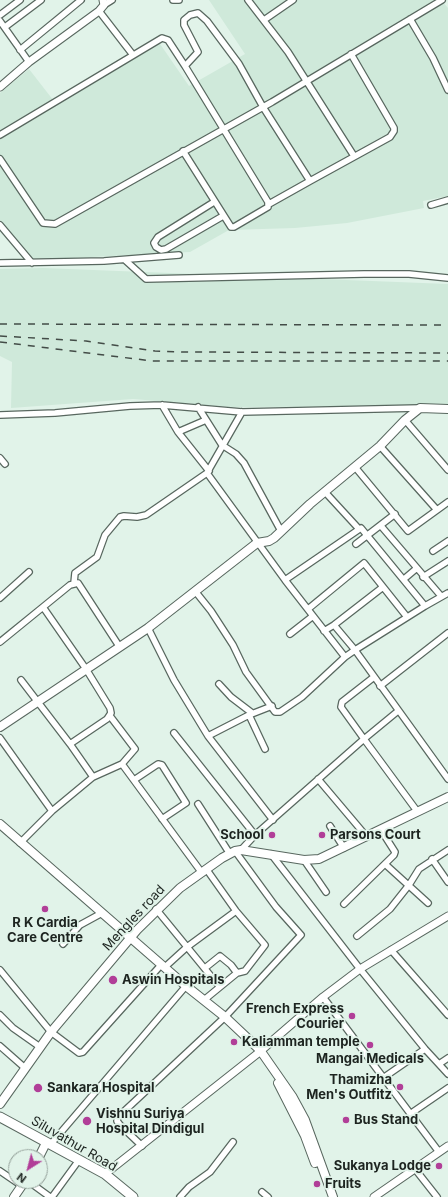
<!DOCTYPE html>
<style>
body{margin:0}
#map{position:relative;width:448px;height:1197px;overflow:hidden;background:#e1f3e9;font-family:Inter,sans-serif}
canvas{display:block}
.north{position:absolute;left:8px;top:1149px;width:40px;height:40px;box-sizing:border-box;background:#e1f3e9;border:1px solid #93a099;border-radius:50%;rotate:216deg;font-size:11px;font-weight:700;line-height:16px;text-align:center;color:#1d2420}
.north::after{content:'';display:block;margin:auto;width:14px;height:18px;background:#b13e98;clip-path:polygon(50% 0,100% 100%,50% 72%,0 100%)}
</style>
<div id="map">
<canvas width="448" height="1197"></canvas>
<div class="north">N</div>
</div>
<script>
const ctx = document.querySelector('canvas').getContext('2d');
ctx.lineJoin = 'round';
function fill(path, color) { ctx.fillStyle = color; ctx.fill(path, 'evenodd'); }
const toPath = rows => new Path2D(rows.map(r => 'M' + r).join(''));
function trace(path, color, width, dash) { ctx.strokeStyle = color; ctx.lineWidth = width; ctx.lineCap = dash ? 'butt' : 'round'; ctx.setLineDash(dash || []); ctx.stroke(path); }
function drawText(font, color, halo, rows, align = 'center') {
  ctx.font = font + ' Inter,sans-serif'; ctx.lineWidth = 3.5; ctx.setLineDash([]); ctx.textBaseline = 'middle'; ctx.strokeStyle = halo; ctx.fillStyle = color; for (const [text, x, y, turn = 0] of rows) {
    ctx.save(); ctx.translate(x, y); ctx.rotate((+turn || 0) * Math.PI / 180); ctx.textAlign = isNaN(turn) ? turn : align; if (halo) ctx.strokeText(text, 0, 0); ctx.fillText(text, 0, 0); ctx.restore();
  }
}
const built = toPath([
 [209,0,441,0,448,8,448,196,423,201,424,208,347,223,295,228,229,230,190,252,33,260,0,220,0,93,29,69,57,105,158,41,189,86,245,54],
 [43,268,448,284,448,406,233,407,133,399,11,408,12,362,0,356,0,269]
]);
const minor = toPath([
 [173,0,179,0],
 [248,0,288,52,354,156],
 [104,5,112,0],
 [99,11,133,55],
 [0,15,20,0],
 [410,19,433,58,448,90],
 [264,20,293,0],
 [0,21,29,62],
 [5,27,41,0],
 [20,50,81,0],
 [185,66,198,52,184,25,184,20,190,15,198,13,207,21,239,64,263,107,310,181,390,137,394,131,394,128,351,54],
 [0,135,162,38,168,40,185,66,268,202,268,207,234,227,231,227,183,151],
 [0,159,43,223,55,224,272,102,442,0],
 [214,202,158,237,154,243,156,247,161,250,166,249,223,216],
 [269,204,310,181],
 [431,205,448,200],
 [0,225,32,263],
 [125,260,146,279,364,274,409,274,448,278],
 [0,263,104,261,179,255],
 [162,405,178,432,209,471],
 [198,407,222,445,236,454,244,463,281,531],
 [0,415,55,413,130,406,162,405,242,412,419,408],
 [405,420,448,470],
 [178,432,206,420],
 [380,446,437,510],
 [0,458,5,464],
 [355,467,408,531,448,502],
 [207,473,285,580,345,657,355,650,448,779],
 [325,492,359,529],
 [381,526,441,596],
 [356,544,395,514],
 [433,551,448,541],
 [423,577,448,561],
 [404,579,417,568],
 [285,580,361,528,425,606,355,650,334,625],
 [74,583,75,573,97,557,105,535,120,517,124,516,137,517,146,515,207,473,242,412],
 [195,591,211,611,233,645,246,672,275,712,280,712,302,697,345,657],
 [0,598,29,572],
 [425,606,448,593],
 [308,609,364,563,407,617],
 [148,628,174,680,208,736,273,820],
 [324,631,334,625,383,587],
 [290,634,313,616],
 [0,642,43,607],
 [374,677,342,702,341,707,364,739,398,711],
 [21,680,70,744],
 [219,684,231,697,252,713],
 [380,686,448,633],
 [249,715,265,749],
 [110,716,135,749,122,764],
 [174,733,255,835],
 [208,736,249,715,272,706],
 [0,738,52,811,93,777,70,744,107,719,111,713,110,708,86,669,43,607,70,585,78,583,119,646],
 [93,777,122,764,202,873],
 [318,779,367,837],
 [134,780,158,764,162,765,186,803,162,819],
 [198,804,230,854],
 [330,826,344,848],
 [20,843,52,811],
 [241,850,255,835,364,739,417,811],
 [271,854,360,969,425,1049,448,1074],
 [432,859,448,882],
 [304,860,326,892],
 [385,864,428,903],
 [344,904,394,855,395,852,381,830],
 [156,909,219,986],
 [357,936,390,909,409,885,419,869,448,850],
 [63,944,80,925,102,913],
 [391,950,448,1015],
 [165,967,187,947,236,911],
 [205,968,220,956,231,965,237,973],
 [0,970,51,1032,79,1053,83,1052,161,965],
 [323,997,439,1152],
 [204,1000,237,973,245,971,265,945,236,911,207,870],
 [0,1015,13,1028,40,1047],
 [0,1046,25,1068],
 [439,1064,448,1058],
 [383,1078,425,1049],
 [410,1114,448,1088],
 [50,1145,186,986],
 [142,1146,120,1125,117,1121,118,1117,225,1017,301,935,276,907,235,851],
 [415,1169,437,1197],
 [0,1171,22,1186],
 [28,1181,50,1197],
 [262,1192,268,1197],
 [52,1197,79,1160],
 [180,1197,189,1187,210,1172,233,1142]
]);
const tertiary = toPath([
 [0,87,29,62,99,11,104,5,103,0],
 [105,1174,257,1054,323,997,360,969,448,916],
 [374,1197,448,1146]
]);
const secondary = toPath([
 [0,727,148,628,257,543,269,541,274,538,310,504,380,446,405,420,420,408,448,409],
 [0,824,186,986,225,1017,260,1050,292,1096,305,1120,333,1197],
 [278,1083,305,1136,315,1163],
 [0,1104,51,1032,137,930,180,888,222,858,235,851,241,850,304,860,319,859,448,797],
 [39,1157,46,1143],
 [14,1197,25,1181]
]);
const primary = toPath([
 [0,1117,105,1174,133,1197]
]);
const rail = toPath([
 [0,324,448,325],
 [0,336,86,341,155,351,184,352,448,353],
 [0,342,152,361,448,361]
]);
const markers = [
 [272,835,4,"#b13e98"],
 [322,835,4,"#b13e98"],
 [45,909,4,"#b13e98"],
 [113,980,5,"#b13e98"],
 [352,1016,4,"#b13e98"],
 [234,1042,4,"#b13e98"],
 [370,1045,4,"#b13e98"],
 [400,1087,4,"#b13e98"],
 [38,1088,5,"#b13e98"],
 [346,1120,4,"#b13e98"],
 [87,1121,5,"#b13e98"],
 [439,1166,4,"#b13e98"],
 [317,1184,4,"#b13e98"]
];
const poiNames = [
 ["School",264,835,"right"],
 ["Parsons Court",330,835],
 ["R K Cardia",45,923,"center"],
 ["Care Centre",45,938,"center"],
 ["Aswin Hospitals",122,980],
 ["French Express",344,1009,"right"],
 ["Courier",344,1024,"right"],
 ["Kaliamman temple",242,1042],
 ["Mangai Medicals",370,1059,"center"],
 ["Thamizha",392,1080,"right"],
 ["Men's Outfitz",392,1095,"right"],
 ["Sankara Hospital",47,1088],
 ["Vishnu Suriya",96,1114],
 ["Hospital Dindigul",96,1129],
 ["Bus Stand",354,1120],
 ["Sukanya Lodge",431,1166,"right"],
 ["Fruits",325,1184]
];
const streetNames = [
 ["Mengles road",134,918,-47],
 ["Siluvathur Road",74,1144,30]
];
fill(built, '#cfe9da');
trace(minor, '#58675f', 8);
trace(tertiary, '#58675f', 9);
trace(secondary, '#58675f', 10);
trace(primary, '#58675f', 11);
trace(minor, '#fff', 5.5);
trace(tertiary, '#fff', 7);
trace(secondary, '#fff', 8);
trace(primary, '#fff', 9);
trace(rail, '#434c47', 1.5, [7, 7]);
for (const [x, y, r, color] of markers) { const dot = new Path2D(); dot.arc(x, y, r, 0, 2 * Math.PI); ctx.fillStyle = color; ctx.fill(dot); trace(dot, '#e1f3e9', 1.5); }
drawText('bold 13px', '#1d2420', '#e1f3e9', poiNames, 'left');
drawText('13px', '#1d2420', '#e1f3e9', streetNames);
</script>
